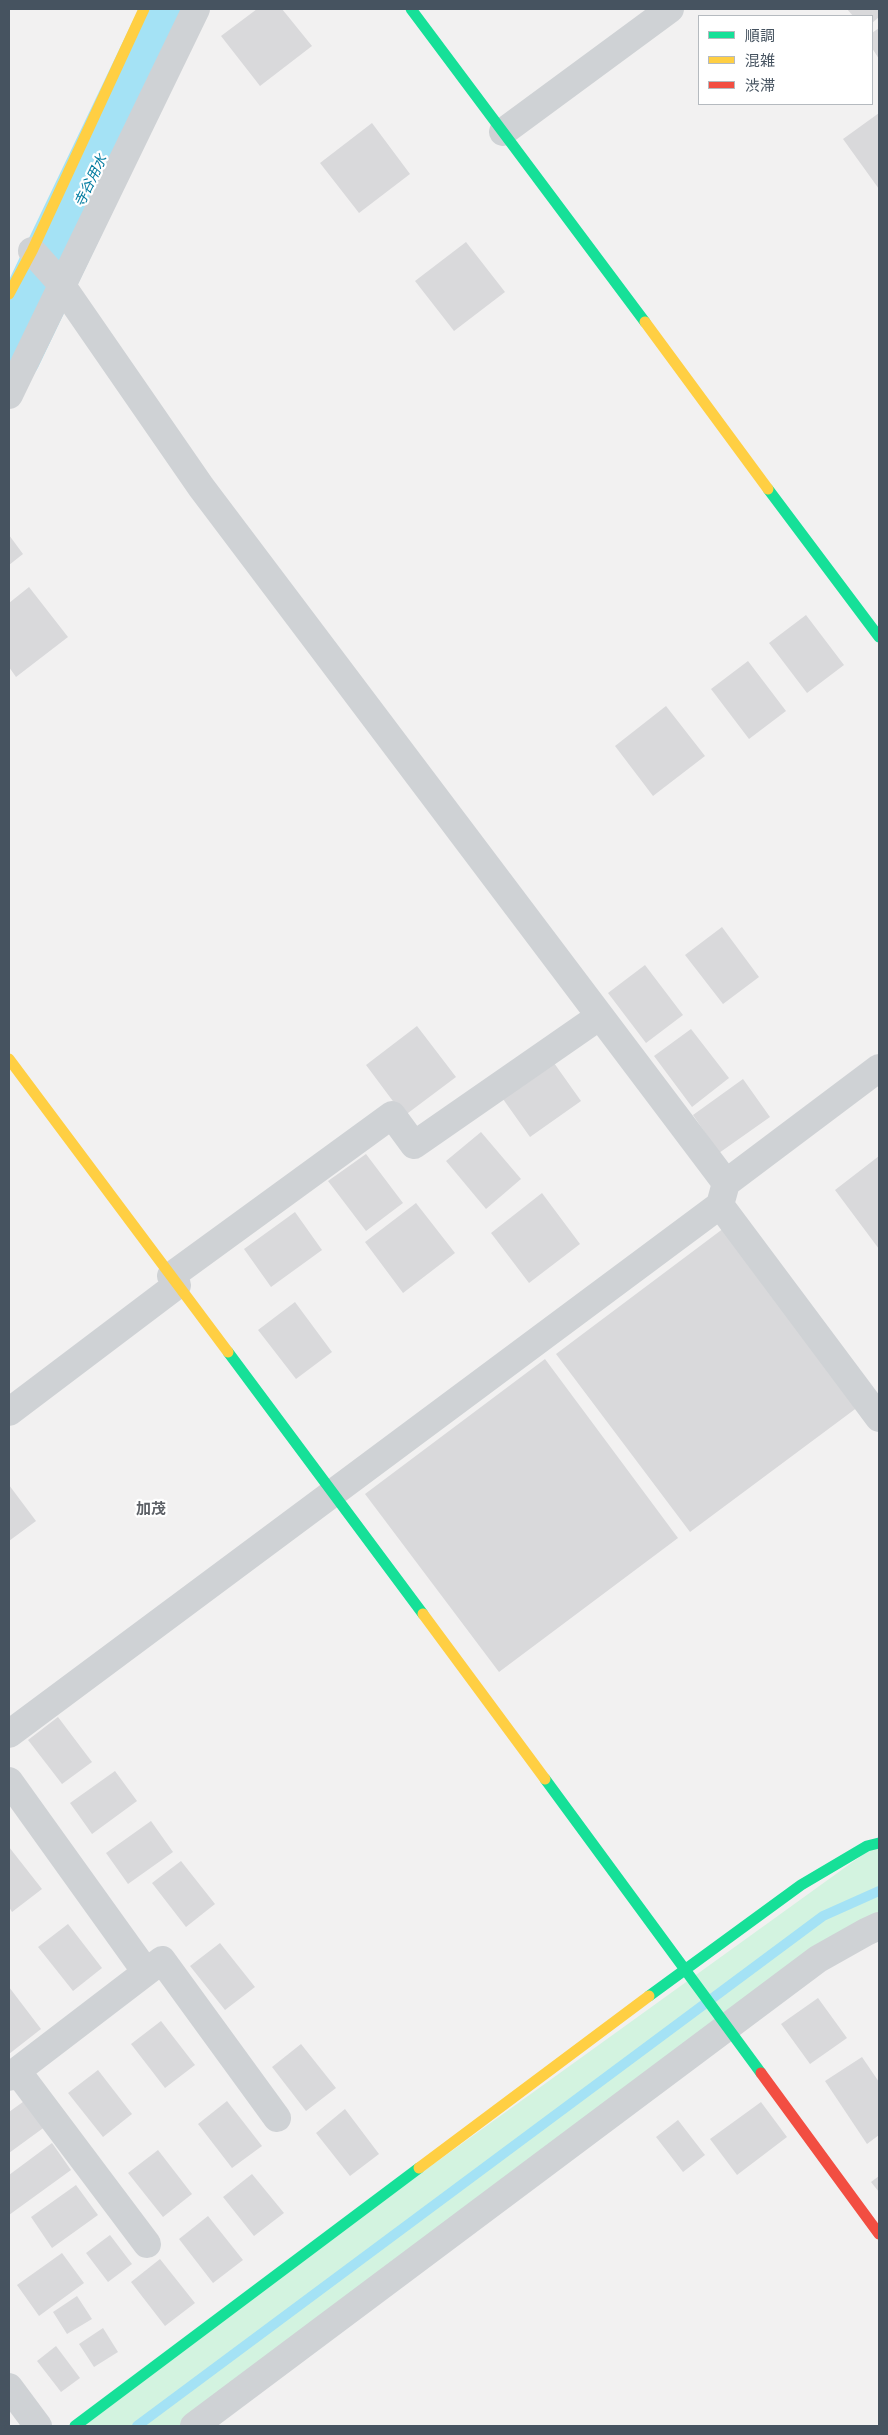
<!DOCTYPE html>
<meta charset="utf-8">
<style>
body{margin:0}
#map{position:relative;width:888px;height:2435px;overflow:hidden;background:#f2f1f1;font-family:Figtree,"Noto Sans JP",sans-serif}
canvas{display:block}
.frame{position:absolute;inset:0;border:10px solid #465360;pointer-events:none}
.legend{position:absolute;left:698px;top:15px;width:175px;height:90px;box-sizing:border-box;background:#fff;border:1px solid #b5babf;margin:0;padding:6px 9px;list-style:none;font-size:15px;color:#465360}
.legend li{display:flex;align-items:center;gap:10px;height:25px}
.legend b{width:25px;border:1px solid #b5babf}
</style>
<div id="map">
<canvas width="888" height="2435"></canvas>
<div class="frame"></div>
<ul class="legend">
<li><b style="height:6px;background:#16e098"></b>順調</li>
<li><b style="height:6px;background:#ffcf43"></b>混雑</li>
<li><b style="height:6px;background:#f24e42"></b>渋滞</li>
</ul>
</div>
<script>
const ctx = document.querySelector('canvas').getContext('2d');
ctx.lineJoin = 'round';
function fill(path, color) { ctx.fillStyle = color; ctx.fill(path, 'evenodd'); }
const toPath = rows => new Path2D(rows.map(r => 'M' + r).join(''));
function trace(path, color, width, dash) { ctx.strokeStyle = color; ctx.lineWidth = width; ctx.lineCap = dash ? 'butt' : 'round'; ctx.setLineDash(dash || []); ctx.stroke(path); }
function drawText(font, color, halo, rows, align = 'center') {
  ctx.font = font + ' Figtree,"Noto Sans JP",sans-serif'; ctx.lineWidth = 4.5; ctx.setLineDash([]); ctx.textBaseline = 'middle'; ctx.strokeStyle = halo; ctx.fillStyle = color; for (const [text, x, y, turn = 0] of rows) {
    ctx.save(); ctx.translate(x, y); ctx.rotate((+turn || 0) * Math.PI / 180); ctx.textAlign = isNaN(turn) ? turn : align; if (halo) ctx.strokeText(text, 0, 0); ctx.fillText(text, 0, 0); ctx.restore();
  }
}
const green = toPath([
 [144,9,196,9,9,395,9,294],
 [879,1843,879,1931,188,2426,70,2426]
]);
const stream = toPath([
 [137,2426,823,1916,879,1891]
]);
const river = toPath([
 [9,354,174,9]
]);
const building = toPath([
 [257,9,282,9,312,46,260,86,221,36],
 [847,9,879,9,879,17,872,23,872,16,853,16],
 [879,28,879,59,872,48,872,33],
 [879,113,879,189,843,139],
 [372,123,410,174,359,213,320,163],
 [466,242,505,292,454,331,415,281],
 [9,535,23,554,9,565],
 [29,587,68,637,16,677,9,667,9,603],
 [806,615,844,665,807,693,769,643],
 [748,661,786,711,749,739,711,689],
 [666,706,705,756,653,796,615,746],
 [722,927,759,977,723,1004,685,955],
 [645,965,683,1015,646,1043,608,993],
 [417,1026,456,1077,404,1116,366,1065],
 [691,1029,729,1078,692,1107,654,1056],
 [554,1063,581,1101,530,1137,503,1099],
 [743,1079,770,1117,719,1153,693,1115],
 [481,1132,521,1179,486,1209,446,1161],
 [366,1154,403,1203,366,1231,328,1181],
 [879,1156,879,1249,835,1190],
 [542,1193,580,1244,529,1283,491,1233],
 [416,1203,455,1253,403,1293,365,1242],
 [295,1212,322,1250,271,1287,244,1249],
 [736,1219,870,1398,690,1532,556,1354],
 [295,1302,332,1352,296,1379,258,1330],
 [545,1359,678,1538,499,1672,365,1494],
 [9,1485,36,1521,9,1541],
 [58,1717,92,1762,62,1784,28,1740],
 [115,1771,137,1801,92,1834,70,1803],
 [151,1821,173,1852,128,1884,106,1853],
 [9,1847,42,1889,12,1912,9,1907],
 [181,1861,215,1904,186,1927,152,1883],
 [68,1924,102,1968,73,1991,38,1947],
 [220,1943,255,1987,225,2010,190,1966],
 [9,1987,41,2029,9,2054],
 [818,1998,847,2038,810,2064,781,2024],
 [161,2021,195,2065,165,2088,131,2044],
 [301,2044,336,2088,306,2111,272,2067],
 [862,2057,879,2082,879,2135,867,2144,825,2081],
 [98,2070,132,2114,103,2137,68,2093],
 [27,2099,46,2126,9,2153,9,2112],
 [227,2101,262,2146,232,2168,198,2124],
 [761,2102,787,2137,737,2175,710,2139],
 [345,2109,379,2154,350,2176,316,2133],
 [678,2120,705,2155,683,2172,656,2137],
 [52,2143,71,2170,9,2215,9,2175],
 [158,2150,192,2194,163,2217,128,2173],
 [252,2174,284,2213,254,2236,223,2197],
 [879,2176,879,2192,871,2182],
 [76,2185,98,2215,52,2248,31,2217],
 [208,2216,243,2260,213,2283,179,2239],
 [110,2235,132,2264,108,2282,86,2253],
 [62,2253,84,2283,39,2316,17,2285],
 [160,2259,195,2303,165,2326,131,2282],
 [77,2296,92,2319,67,2334,53,2312],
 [103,2328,118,2352,94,2367,79,2344],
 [56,2346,80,2378,61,2392,37,2361]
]);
const street = toPath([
 [503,132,670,9],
 [32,251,58,280,201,487,726,1183],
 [9,395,196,9],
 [720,1205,879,1418],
 [171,1276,392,1115,414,1145,600,1016],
 [9,1412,177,1285],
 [9,1734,720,1205,726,1183,879,1068],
 [9,1781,146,1972],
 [17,2071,147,2244],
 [9,2077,162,1960,277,2118],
 [9,2387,38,2426],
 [194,2426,818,1959,866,1932,879,1926]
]);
const fast = toPath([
 [411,9,645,322],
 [768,489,879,637],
 [228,1352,423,1614],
 [545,1779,761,2073],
 [649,1996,801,1885,867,1846,879,1843],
 [75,2426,419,2168]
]);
const slow = toPath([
 [9,294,32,251,144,9],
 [645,322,768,489],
 [9,1059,228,1352],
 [423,1614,545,1779],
 [419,2168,649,1996]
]);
const jam = toPath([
 [761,2073,879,2234]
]);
const waterNames = [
 ["寺谷用水",91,181,-64]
];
const quarterNames = [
 ["加茂",151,1510]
];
fill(green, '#d3f3e0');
trace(stream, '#a4e2f5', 10);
trace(river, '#a4e2f5', 64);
fill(building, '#d9d9db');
trace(street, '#cfd2d5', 28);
trace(fast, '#16e098', 11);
trace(slow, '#ffcf43', 11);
trace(jam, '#f24e42', 11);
drawText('italic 14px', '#037ca0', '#fff', waterNames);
drawText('bold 15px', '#5c6066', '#fff', quarterNames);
</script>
